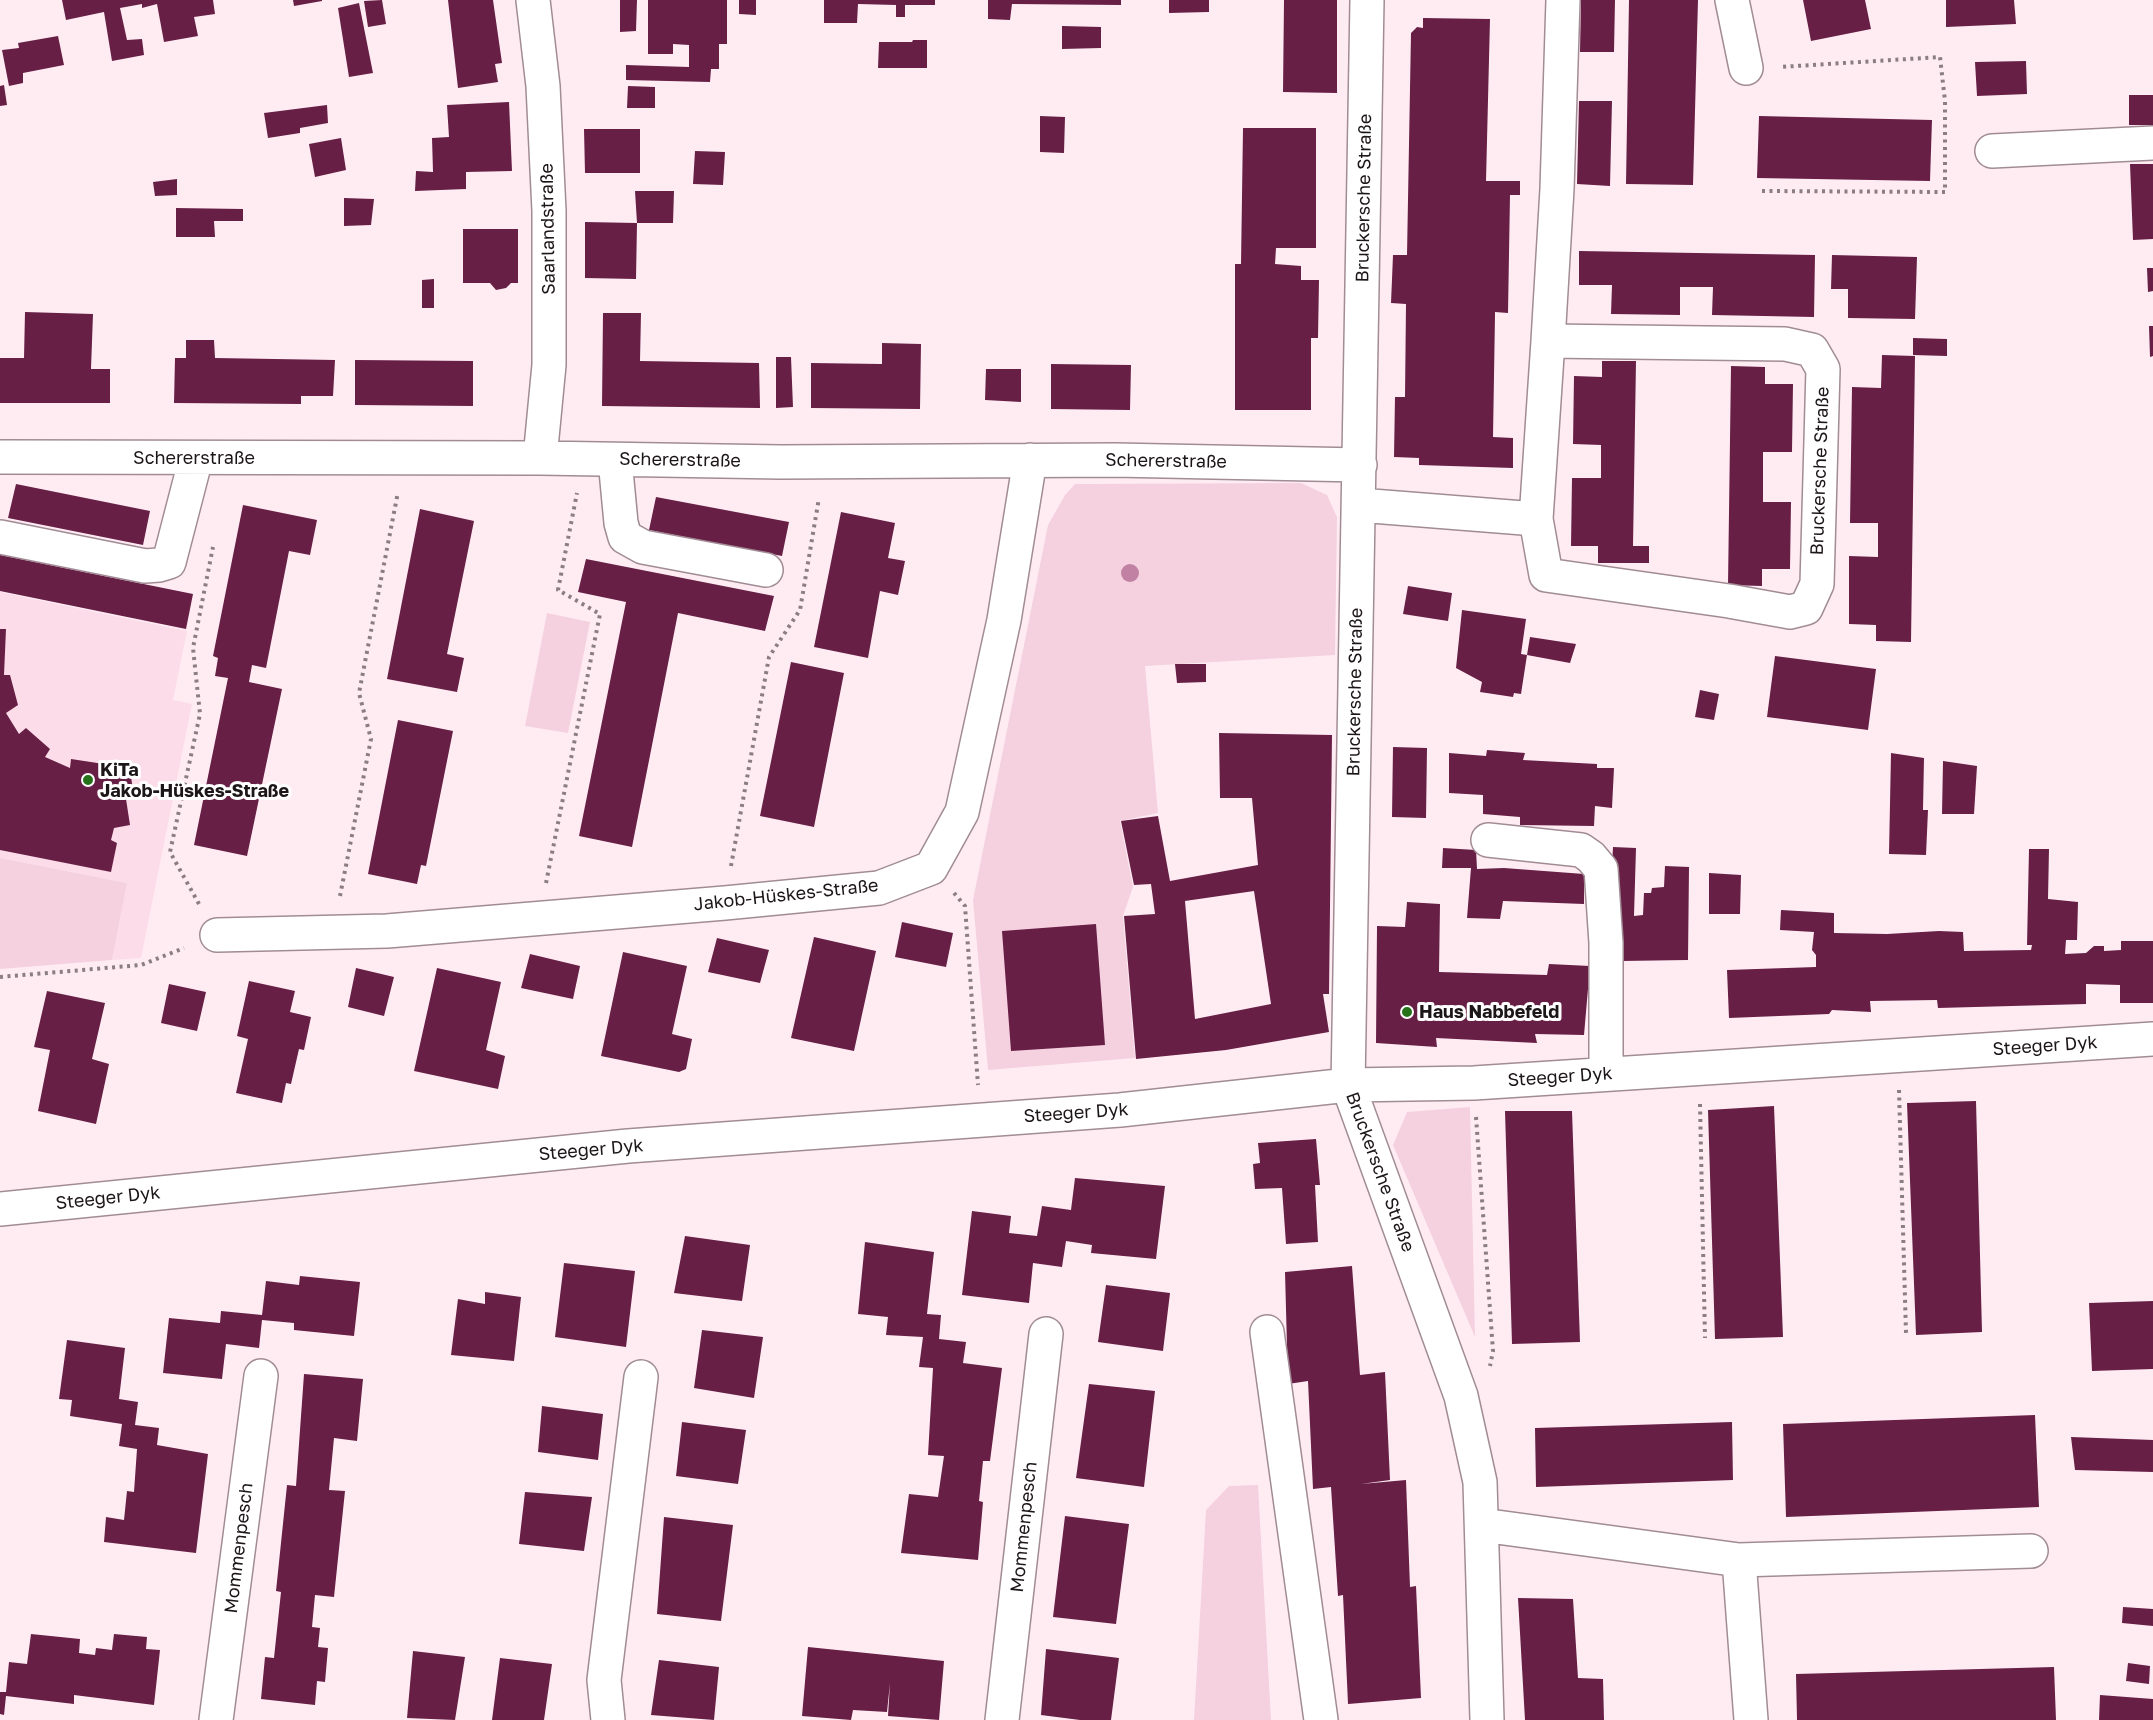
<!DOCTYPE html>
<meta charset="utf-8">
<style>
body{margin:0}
canvas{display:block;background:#ffecf3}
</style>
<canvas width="2153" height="1720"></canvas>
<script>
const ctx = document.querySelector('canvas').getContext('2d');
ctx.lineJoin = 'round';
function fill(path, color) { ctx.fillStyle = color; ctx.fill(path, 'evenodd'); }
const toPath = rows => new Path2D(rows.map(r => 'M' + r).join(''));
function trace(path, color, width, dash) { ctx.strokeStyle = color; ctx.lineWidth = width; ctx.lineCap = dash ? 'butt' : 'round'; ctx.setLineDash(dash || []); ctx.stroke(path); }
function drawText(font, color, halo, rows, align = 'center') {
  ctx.font = font + ' "Golos Text",sans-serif'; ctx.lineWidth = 6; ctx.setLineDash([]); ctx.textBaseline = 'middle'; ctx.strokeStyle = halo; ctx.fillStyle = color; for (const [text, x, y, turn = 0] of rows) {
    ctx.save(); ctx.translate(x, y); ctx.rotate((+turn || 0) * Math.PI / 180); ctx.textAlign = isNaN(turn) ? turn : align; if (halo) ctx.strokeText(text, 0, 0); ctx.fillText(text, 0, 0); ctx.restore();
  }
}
const built = toPath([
 [0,592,187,631,173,700,192,704,141,958,112,960,127,883,0,858]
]);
const green = toPath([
 [1301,483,1327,495,1337,517,1335,655,1145,666,1158,813,1120,821,1133,887,1123,916,1135,1058,988,1070,973,900,1048,525,1065,495,1075,484],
 [547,613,590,622,568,733,525,726],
 [0,858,127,883,112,960,0,969],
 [1470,1107,1475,1337,1393,1145,1407,1112],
 [1258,1485,1271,1720,1194,1720,1206,1510,1229,1486]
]);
const building = toPath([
 [62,0,213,0,215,14,194,17,198,36,164,42,157,4,142,8,142,4,120,8,127,40,142,39,144,55,112,61,104,12,66,20],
 [293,0,322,0,322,1,294,6],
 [382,0,386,24,368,27,364,1],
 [448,0,493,0,502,63,495,64,498,82,458,88],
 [620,0,637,0,636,31,620,32],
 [648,0,727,0,727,44,719,44,719,69,711,69,710,82,626,80,626,65,689,67,689,45,673,44,673,54,648,54],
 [739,0,756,0,756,15,739,14],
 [824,0,935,0,935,5,905,5,905,17,896,17,896,5,858,4,857,23,824,23],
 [988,0,1121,0,1121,5,1012,4,1010,20,988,19],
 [1169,0,1209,0,1209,12,1169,13],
 [1284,0,1337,0,1337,93,1283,92],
 [1581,0,1615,0,1614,52,1580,52],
 [1629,0,1698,0,1693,185,1626,184],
 [1803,0,1865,0,1871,29,1811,41],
 [1946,0,2014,0,2016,24,1946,27],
 [359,3,373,73,349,77,338,8],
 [1423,18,1490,19,1486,181,1520,181,1520,195,1510,195,1508,313,1495,312,1495,315,1493,437,1513,438,1513,468,1419,465,1419,458,1394,457,1395,397,1405,397,1406,304,1391,303,1393,255,1407,255,1411,33,1417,27,1423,28],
 [1062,26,1101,27,1101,48,1062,49],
 [58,36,64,65,23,73,23,83,9,86,2,50,19,48,18,43],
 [913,40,927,40,927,68,878,68,879,42,912,42],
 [2026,61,2027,94,1977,96,1975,62],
 [4,85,7,105,0,106,0,86],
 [628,86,655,87,655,108,627,108],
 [2129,95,2153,95,2153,125,2129,125],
 [1579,101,1612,101,1610,186,1577,184],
 [509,102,512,171,466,172,466,189,415,191,416,171,433,172,432,138,449,137,447,105],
 [327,105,328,123,300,128,300,133,268,138,264,113],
 [1040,116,1065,117,1064,153,1040,152],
 [1759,116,1932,120,1930,181,1757,178],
 [1243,128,1316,128,1316,248,1276,248,1275,264,1301,266,1301,280,1319,280,1318,338,1311,338,1311,410,1235,410,1235,264,1241,264],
 [584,129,640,129,640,173,585,173],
 [341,138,346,170,315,177,309,144],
 [695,151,725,152,723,185,693,184],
 [2130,164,2153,164,2153,239,2133,240],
 [177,179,177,195,155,196,153,182],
 [635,191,674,191,673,223,637,223],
 [344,198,374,199,371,225,344,226],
 [176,208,243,209,243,221,214,221,215,237,176,237],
 [585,222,637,223,636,279,585,278],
 [463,229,518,229,518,283,511,283,506,288,496,290,490,283,463,283],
 [1579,251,1815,255,1814,317,1712,315,1713,287,1680,287,1680,315,1611,314,1612,285,1579,285],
 [1832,255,1917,257,1915,319,1848,318,1848,289,1831,289],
 [2147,268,2153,268,2153,291,2148,292],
 [434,279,434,308,422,308,422,280],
 [25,312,93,314,91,369,110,369,110,403,0,403,0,358,24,358],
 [603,313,641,313,640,361,759,363,760,408,602,406],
 [2149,326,2153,326,2153,356,2150,357],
 [1913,338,1947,339,1947,356,1913,355],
 [186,340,214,340,215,358,335,360,333,396,301,396,301,404,174,403,175,358,186,358],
 [882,343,921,344,920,409,811,408,811,363,882,364],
 [1882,355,1915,356,1911,642,1876,641,1876,625,1849,624,1849,556,1878,557,1878,523,1850,523,1852,387,1881,388],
 [776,357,791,357,793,407,776,408],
 [355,360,473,361,473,406,355,405],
 [1602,361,1636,361,1633,546,1649,546,1649,563,1598,563,1598,546,1571,546,1572,478,1601,478,1601,445,1573,444,1574,376,1602,377],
 [1051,364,1131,365,1130,410,1051,409],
 [1731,366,1765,367,1765,384,1793,384,1792,452,1763,452,1763,502,1791,502,1790,569,1762,569,1762,586,1728,585],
 [986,369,1021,369,1021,402,985,400],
 [16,484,150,511,143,545,8,518],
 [656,497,789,522,782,556,649,530],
 [243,505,317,520,310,555,289,551,266,668,252,665,249,682,282,689,247,856,194,845,228,678,215,676,218,658,213,656],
 [420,509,474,521,447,654,464,658,457,692,387,679],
 [841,512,895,523,888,558,905,561,898,595,880,591,868,658,814,647],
 [0,555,193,594,186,629,0,591],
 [586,559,774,596,765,631,678,613,632,847,579,836,626,602,578,592],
 [1408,586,1452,593,1448,621,1403,614],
 [1462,610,1526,619,1521,654,1527,655,1521,694,1514,693,1513,697,1480,692,1482,682,1456,668],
 [0,629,6,629,4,675,10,675,18,705,6,713,19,734,26,728,50,749,45,757,70,768,71,759,104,764,103,773,130,769,134,798,126,799,130,825,114,828,111,840,117,843,111,872,0,850],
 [1530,637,1576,644,1570,663,1527,655],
 [1775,656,1876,669,1868,730,1767,717],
 [791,662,844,673,814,827,760,816],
 [1175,664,1206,664,1206,682,1177,683],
 [1700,690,1719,694,1714,720,1695,717],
 [398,720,453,731,426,866,421,865,417,884,368,874],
 [1219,733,1332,735,1329,994,1323,994,1329,1032,1226,1050,1136,1059,1124,916,1155,914,1151,884,1134,885,1121,821,1158,816,1170,881,1258,865,1252,798,1220,798],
 [1254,891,1271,1004,1195,1019,1185,901],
 [1393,747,1427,748,1426,818,1392,817],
 [1487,750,1525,753,1523,760,1597,764,1597,768,1614,768,1612,808,1595,806,1594,826,1520,825,1520,817,1483,814,1483,795,1449,793,1449,753,1486,756],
 [1891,753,1924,758,1923,810,1928,810,1926,855,1889,854],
 [1943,761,1977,766,1974,814,1942,814],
 [1613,847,1636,848,1634,916,1643,915,1644,893,1651,893,1652,888,1664,887,1665,866,1689,867,1688,960,1621,961,1621,915,1610,906],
 [1443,848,1476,850,1477,869,1504,868,1584,874,1584,904,1503,901,1500,919,1467,918,1471,868,1442,868],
 [2029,849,2049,849,2048,899,2078,902,2077,940,2066,940,2065,954,2086,953,2094,946,2104,946,2104,951,2121,950,2121,941,2153,941,2153,1003,2120,1003,2120,985,2086,984,2086,1004,1938,1008,1937,1000,1870,1001,1871,1012,1832,1010,1829,1014,1729,1018,1727,970,1816,967,1816,955,1812,950,1814,932,1780,930,1781,910,1834,913,1834,933,1887,934,1939,931,1963,932,1964,951,2031,950,2032,945,2027,945],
 [1709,873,1741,875,1740,914,1709,914],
 [1407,902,1440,904,1439,972,1547,975,1549,964,1590,966,1584,1035,1535,1034,1537,1043,1436,1038,1437,1047,1376,1043,1377,926,1405,927],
 [902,922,953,933,946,967,895,957],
 [1096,924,1105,1045,1011,1051,1002,931],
 [814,937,876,951,854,1051,791,1038],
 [717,938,769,950,760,983,708,972],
 [623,952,687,966,672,1034,692,1039,686,1069,679,1072,601,1056],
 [530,954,580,966,573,999,521,988],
 [356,968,394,977,384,1016,348,1007],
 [437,968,501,982,486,1050,505,1056,498,1089,414,1071],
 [249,981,295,991,290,1012,311,1017,304,1050,299,1049,291,1084,286,1083,282,1103,236,1093,248,1039,237,1036],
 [169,984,206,992,197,1031,161,1023],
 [47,991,105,1003,92,1059,109,1064,96,1124,38,1111,50,1050,34,1047],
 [1976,1101,1982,1332,1916,1335,1907,1103],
 [1774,1106,1783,1337,1715,1339,1708,1110],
 [1505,1111,1572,1111,1580,1342,1512,1344],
 [1316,1139,1320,1185,1315,1185,1318,1242,1286,1244,1282,1188,1255,1189,1253,1164,1260,1163,1258,1143],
 [1075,1178,1165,1186,1156,1259,1091,1253,1092,1245,1066,1241,1062,1267,1033,1263,1029,1303,962,1295,972,1211,1011,1216,1009,1233,1037,1236,1042,1206,1071,1210],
 [685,1236,750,1245,742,1301,674,1293],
 [865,1242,934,1252,927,1314,941,1315,939,1339,966,1342,963,1363,1002,1368,990,1461,983,1461,979,1501,983,1502,978,1560,901,1553,909,1494,938,1497,944,1456,928,1455,933,1368,919,1367,923,1337,886,1335,888,1317,858,1314],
 [564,1263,635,1271,626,1347,555,1337],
 [1352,1266,1360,1375,1385,1372,1390,1480,1361,1484,1406,1480,1410,1587,1416,1586,1421,1698,1348,1704,1343,1595,1338,1596,1331,1487,1313,1489,1308,1381,1288,1384,1285,1272],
 [300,1276,360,1282,354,1336,294,1330,294,1323,262,1320,259,1348,226,1344,222,1379,163,1373,169,1318,220,1323,221,1311,262,1315,266,1281,299,1285],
 [1106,1285,1170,1293,1163,1351,1098,1342],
 [485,1292,521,1297,514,1361,451,1355,458,1299,485,1304],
 [2153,1301,2153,1369,2092,1371,2089,1303],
 [702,1330,763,1337,754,1398,694,1388],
 [67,1340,125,1348,119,1399,138,1402,135,1425,159,1428,157,1445,208,1454,196,1553,104,1542,106,1517,124,1520,127,1491,134,1492,137,1449,119,1446,122,1424,70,1416,72,1400,59,1399],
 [304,1374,363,1379,357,1441,334,1438,329,1490,345,1491,334,1597,315,1595,312,1627,320,1628,318,1647,328,1648,325,1682,317,1681,315,1705,261,1699,265,1657,274,1658,281,1592,276,1591,287,1485,296,1486],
 [1089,1384,1155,1391,1144,1487,1076,1478],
 [542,1406,603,1414,598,1460,538,1452],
 [2035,1415,2039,1507,1786,1517,1783,1424],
 [682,1422,746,1430,738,1484,676,1476],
 [1732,1422,1733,1480,1536,1487,1535,1428],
 [2071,1437,2153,1440,2153,1472,2075,1470],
 [525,1492,592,1497,584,1551,519,1544],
 [1065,1516,1129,1524,1116,1624,1053,1617],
 [664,1517,733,1525,721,1621,657,1614],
 [1518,1598,1573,1599,1578,1678,1603,1679,1604,1720,1525,1720],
 [2123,1607,2153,1609,2153,1626,2122,1623],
 [31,1634,80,1639,79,1653,95,1655,96,1648,112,1650,114,1634,147,1637,146,1649,160,1650,154,1705,74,1695,74,1704,6,1696,4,1715,0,1714,0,1692,6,1692,9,1662,27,1664],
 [808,1647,944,1661,939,1720,888,1716,890,1683,887,1712,853,1710,851,1720,802,1716],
 [1046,1649,1119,1658,1111,1720,1080,1720,1041,1715],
 [413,1651,465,1657,455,1720,407,1718],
 [500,1658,552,1664,544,1720,492,1720],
 [659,1660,719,1667,714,1720,651,1715],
 [2128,1663,2150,1666,2149,1684,2126,1681],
 [2054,1667,2056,1720,1797,1720,1796,1674],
 [2100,1695,2153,1699,2153,1720,2099,1720]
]);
const path = toPath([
 [1762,191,1945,192,1945,101,1940,57,1780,67],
 [731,866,769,657,800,610,819,498],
 [546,883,600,614,558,590,577,493],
 [954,893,965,906,978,1085],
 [340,896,371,739,359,693,398,492],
 [199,904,170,852,200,714,193,648,213,547],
 [0,977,141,965,184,948],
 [1899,1090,1906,1333],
 [1700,1104,1705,1338],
 [1476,1117,1493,1351,1490,1366]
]);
const minor = toPath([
 [533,0,543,86,549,211,549,365,540,458],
 [1367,0,1348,1085,1461,1396,1480,1482,1487,1720],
 [1732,0,1746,68],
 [1992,151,2153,143],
 [1548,341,1557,189,1563,0],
 [0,457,540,458,781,462,1115,460,1360,465],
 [615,460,621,523,625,537,643,547,766,570],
 [1359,505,1536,519,1546,575,1729,601,1790,612,1806,608,1817,584,1823,369,1812,350,1785,344,1548,341,1536,519],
 [0,537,145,566,159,565,169,562,196,458],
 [1488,840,1581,850,1591,857,1601,869,1606,943,1606,1074],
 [217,935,387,931,725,903,879,888,931,868,962,812,1004,620,1030,460],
 [0,1209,628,1146,1120,1110,1348,1085,1474,1083,2153,1039],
 [1267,1332,1321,1720],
 [1482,1525,1739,1560,2031,1551],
 [1739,1560,1751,1720],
 [216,1720,261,1376],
 [608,1720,604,1680,641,1377],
 [1002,1720,1046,1334]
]);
const trees = [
 [1130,573]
];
const markers = [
 [88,780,6,"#257219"],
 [1407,1012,6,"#257219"]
];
const streetNames = [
 ["Bruckersche Straße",1364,198,-89],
 ["Saarlandstraße",548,229,-91],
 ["Schererstraße",194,458],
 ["Schererstraße",680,460,1],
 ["Schererstraße",1166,461,1],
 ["Bruckersche Straße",1820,471,-88],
 ["Bruckersche Straße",1355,692,-89],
 ["Jakob-Hüskes-Straße",786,895,-6],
 ["Steeger Dyk",2045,1046,-4],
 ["Steeger Dyk",1560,1077,-4],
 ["Steeger Dyk",1076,1113,-4],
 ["Steeger Dyk",591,1150,-5],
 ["Bruckersche Straße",1380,1172,70],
 ["Steeger Dyk",108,1198,-6],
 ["Mommenpesch",1024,1527,-84],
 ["Mommenpesch",239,1548,-83]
];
const poiNames = [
 ["KiTa",100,770],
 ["Jakob-Hüskes-Straße",100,791],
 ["Haus Nabbefeld",1419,1012]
];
fill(built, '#fcdce9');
fill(green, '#f5d1e0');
fill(building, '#681f46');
trace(minor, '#a18c95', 36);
trace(path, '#8b7e83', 4, [3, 4.5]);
trace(minor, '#fff', 33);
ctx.fillStyle = '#c081a2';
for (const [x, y] of trees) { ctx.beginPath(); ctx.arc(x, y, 9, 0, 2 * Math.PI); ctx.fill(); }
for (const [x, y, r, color] of markers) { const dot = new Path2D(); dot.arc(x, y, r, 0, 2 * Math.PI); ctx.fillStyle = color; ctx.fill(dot); trace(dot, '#fff', 2); }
drawText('18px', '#1d1619', '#fff', streetNames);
drawText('bold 18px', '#1d1619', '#fff', poiNames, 'left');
</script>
